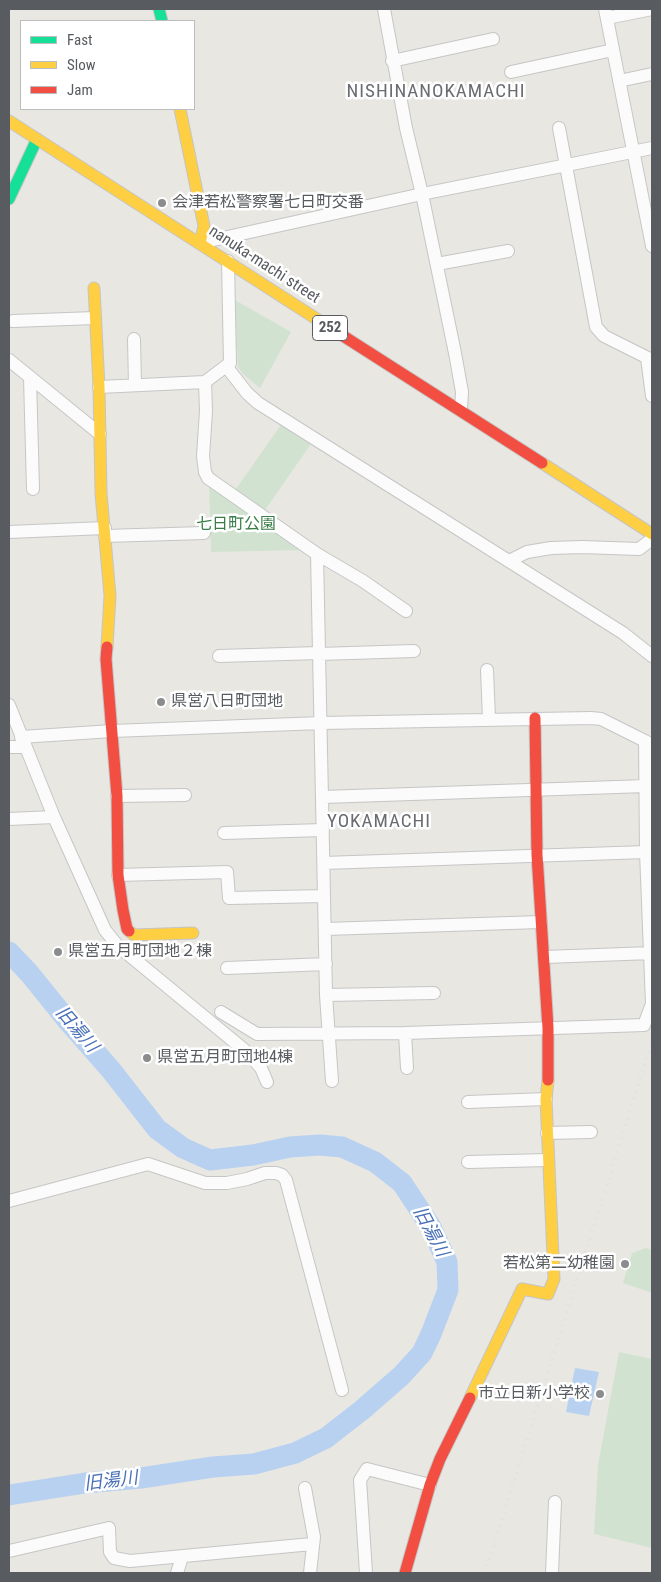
<!DOCTYPE html>
<meta charset="utf-8">
<style>
body{margin:0}
#map{position:relative;width:661px;height:1582px;overflow:hidden;background:#e8e7e2;font-family:"Roboto Condensed",sans-serif}
canvas{display:block}
.frame{position:absolute;inset:0;border:10px solid #585b5f;pointer-events:none}
.legend{position:absolute;left:20px;top:20px;width:175px;height:90px;box-sizing:border-box;background:#fff;border:1px solid #bcbdbf;margin:0;padding:6px 9px;list-style:none;font-size:15px;color:#585b5f}
.legend li{display:flex;align-items:center;gap:10px;height:25px}
.legend b{width:25px;border:1px solid #bcbdbf}
</style>
<div id="map">
<canvas width="661" height="1582"></canvas>
<div class="frame"></div>
<ul class="legend">
<li><b style="height:6px;background:#16e098"></b>Fast</li>
<li><b style="height:6px;background:#ffcf43"></b>Slow</li>
<li><b style="height:6px;background:#f24e42"></b>Jam</li>
</ul>
</div>
<script>
const ctx = document.querySelector('canvas').getContext('2d');
ctx.lineJoin = 'round';
function fill(path, color) { ctx.fillStyle = color; ctx.fill(path, 'evenodd'); }
const toPath = rows => new Path2D(rows.map(r => 'M' + r).join(''));
function trace(path, color, width, dash) { ctx.strokeStyle = color; ctx.lineWidth = width; ctx.lineCap = dash ? 'butt' : 'round'; ctx.setLineDash(dash || []); ctx.stroke(path); }
function drawText(font, color, halo, rows, align = 'center') {
  ctx.font = font + ' "Roboto Condensed","Noto Sans JP",sans-serif'; ctx.lineWidth = 5; ctx.setLineDash([]); ctx.textBaseline = 'middle'; ctx.strokeStyle = halo; ctx.fillStyle = color; for (const [text, x, y, turn = 0] of rows) {
    ctx.save(); ctx.translate(x, y); ctx.rotate((+turn || 0) * Math.PI / 180); ctx.textAlign = isNaN(turn) ? turn : align; if (halo) ctx.strokeText(text, 0, 0); ctx.fillText(text, 0, 0); ctx.restore();
  }
}
const green = toPath([
 [235,300,291,332,260,388,243,374,238,367],
 [283,422,313,441,263,513,308,550,211,552,209,481,231,496],
 [646,1248,652,1250,652,1293,623,1283,632,1253],
 [619,1352,652,1359,652,1548,594,1534,598,1465]
]);
const water = toPath([
 [575,1368,599,1372,589,1416,566,1412]
]);
const river = toPath([
 [9,952,29,973,67,1020,111,1070,157,1129,183,1148,210,1160,253,1155,290,1147,320,1145,342,1147,375,1162,402,1183,431,1227,447,1262,448,1290,431,1334,422,1353,401,1376,362,1410,326,1438,295,1453,254,1464,213,1467,141,1478,85,1483,9,1495]
]);
const street = toPath([
 [384,9,406,128,422,194,455,353,462,392,461,410],
 [605,9,652,246],
 [607,18,652,9],
 [392,61,493,39],
 [511,72,613,50],
 [619,81,652,74],
 [559,128,596,327,604,336,652,360],
 [200,243,422,194,652,148],
 [437,264,508,251],
 [13,321,95,318],
 [134,339,135,385],
 [647,358,652,396],
 [9,360,100,434],
 [226,366,247,393,258,403,623,633,652,656],
 [30,377,33,489],
 [205,382,206,411,203,456,205,472,208,478,317,554,363,581,406,611],
 [99,387,205,382,230,363,228,261],
 [9,532,105,528],
 [105,536,204,533],
 [317,554,326,995,332,1081],
 [509,561,527,552,551,548,582,547,639,549,652,539],
 [319,654,414,651],
 [219,656,319,653],
 [487,670,489,719],
 [9,705,54,817,105,930,117,945,248,1053,261,1068,267,1082],
 [21,737,112,731,321,723,591,718,601,719,645,741],
 [9,747,25,747],
 [117,796,185,795],
 [323,797,646,786],
 [9,819,54,817],
 [224,833,323,830],
 [324,863,646,852],
 [118,875,227,872,229,898,324,896],
 [325,929,541,922],
 [545,957,651,953],
 [227,968,326,964],
 [326,995,434,993],
 [221,1012,257,1034,405,1033,644,1025,652,1004,646,852,645,741,652,745],
 [405,1033,407,1068],
 [468,1102,546,1099],
 [547,1133,591,1132],
 [468,1162,548,1160],
 [9,1201,148,1164,205,1183,227,1183,247,1179,265,1173,276,1173,282,1175,286,1180,342,1390],
 [305,1488,314,1537,310,1573],
 [9,1551,109,1528,110,1552,114,1558,130,1561,312,1544],
 [177,1573,182,1557],
 [366,1573,360,1480,367,1469,430,1485],
 [552,1573,555,1502]
]);
const fast = toPath([
 [159,9,162,21],
 [9,199,37,139]
]);
const slow = toPath([
 [180,109,204,226,200,243],
 [9,121,326,325],
 [94,288,99,387,101,493,110,596,107,647],
 [542,463,652,534],
 [129,931,134,935,193,933],
 [470,1398,522,1289,548,1294,554,1279,546,1099,548,1080]
]);
const jam = toPath([
 [326,325,542,463],
 [107,647,106,659,117,796,118,875,123,910,127,929,129,931],
 [535,718,537,855,548,1028,548,1080],
 [405,1573,430,1485,440,1459,470,1398]
]);
const rail = toPath([
 [485,1573,652,1041]
]);
const markers = [
 [162,203,5,"#8a8c8d"],
 [161,702,5,"#8a8c8d"],
 [58,952,5,"#8a8c8d"],
 [147,1058,5,"#8a8c8d"],
 [625,1264,5,"#8a8c8d"],
 [600,1394,5,"#8a8c8d"]
];
const shields = [
 [330,328,35]
];
const shieldNames = [
 ["252",330,328]
];
const poiNames = [
 ["会津若松警察署七日町交番",172,203],
 ["県営八日町団地",171,702],
 ["県営五月町団地２棟",68,952],
 ["県営五月町団地4棟",157,1058],
 ["若松第二幼稚園",615,1264,"right"],
 ["市立日新小学校",590,1394,"right"]
];
const streetNames = [
 ["nanuka-machi street",264,265,33]
];
const parkNames = [
 ["七日町公園",236,525]
];
const waterNames = [
 ["旧湯川",76,1030,49],
 ["旧湯川",430,1232,62],
 ["旧湯川",111,1482,-7]
];
const quarterNames = [
 ["NISHINANOKAMACHI",436,92],
 ["YOKAMACHI",379,822]
];
fill(green, '#d1e3d0');
fill(water, '#b8d1f1');
trace(river, '#b8d1f1', 21);
trace(street, '#c5c6c5', 14);
trace(fast, '#c5c5c5', 13);
trace(slow, '#c5c5c5', 13);
trace(jam, '#c5c5c5', 13);
trace(street, '#fcfbfb', 12);
trace(fast, '#16e098', 11);
trace(slow, '#ffcf43', 11);
trace(jam, '#f24e42', 11);
trace(rail, '#e0e1e0', 4, [1, 6]);
for (const [x, y, r, color] of markers) { const dot = new Path2D(); dot.arc(x, y, r, 0, 2 * Math.PI); ctx.fillStyle = color; ctx.fill(dot); trace(dot, '#fff', 2); }
for (const [x, y, w] of shields) { const box = new Path2D(); box.roundRect(x - w / 2, y - 12.5, w, 25, 4); ctx.fillStyle = '#fff'; ctx.fill(box); trace(box, '#585b5f', 1); }
drawText('bold 15px', '#585b5f', null, shieldNames);
drawText('16px', '#585b5f', '#fff', poiNames, 'left');
drawText('16px', '#585b5f', '#fff', streetNames);
drawText('16px', '#3a7d46', '#fff', parkNames);
drawText('italic 18px', '#4970b7', '#fff', waterNames);
ctx.letterSpacing = '1px';
drawText('19px', '#6a6c71', '#fff', quarterNames);
ctx.letterSpacing = '0px';
</script>
